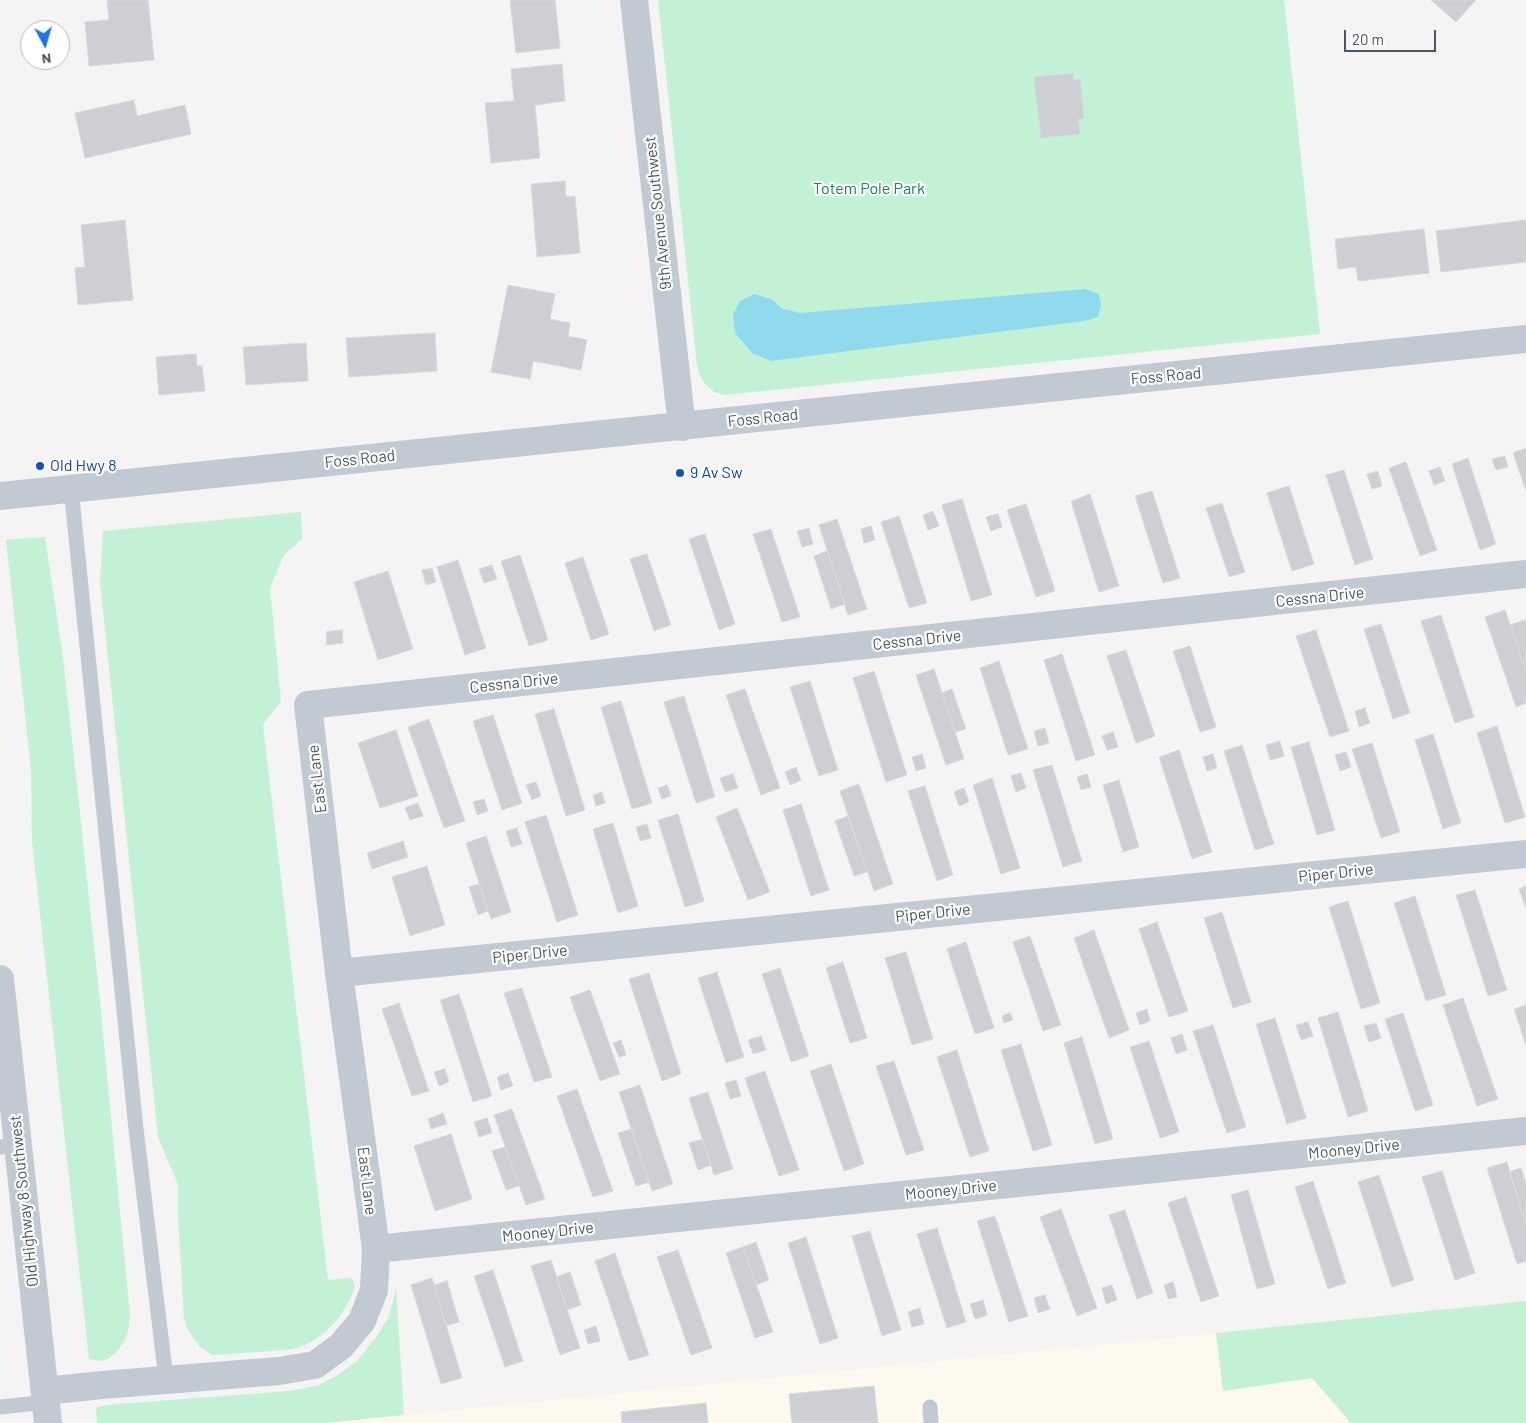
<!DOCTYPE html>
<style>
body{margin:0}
#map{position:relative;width:1526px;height:1423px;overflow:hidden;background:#f5f3f3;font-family:Barlow,sans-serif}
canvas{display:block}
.north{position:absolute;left:20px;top:20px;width:50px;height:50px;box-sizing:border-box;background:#fff;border:1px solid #b7bbc0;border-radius:50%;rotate:174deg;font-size:14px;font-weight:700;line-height:20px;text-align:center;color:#4a5661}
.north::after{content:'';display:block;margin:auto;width:18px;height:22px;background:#1a73e8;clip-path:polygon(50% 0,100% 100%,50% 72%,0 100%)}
.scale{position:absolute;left:1344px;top:30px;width:92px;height:22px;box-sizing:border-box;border:2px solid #4a5661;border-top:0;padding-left:6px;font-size:15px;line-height:18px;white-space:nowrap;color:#4a5661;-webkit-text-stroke:4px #fff;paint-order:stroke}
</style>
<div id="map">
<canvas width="1526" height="1423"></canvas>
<div class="north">N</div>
<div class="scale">20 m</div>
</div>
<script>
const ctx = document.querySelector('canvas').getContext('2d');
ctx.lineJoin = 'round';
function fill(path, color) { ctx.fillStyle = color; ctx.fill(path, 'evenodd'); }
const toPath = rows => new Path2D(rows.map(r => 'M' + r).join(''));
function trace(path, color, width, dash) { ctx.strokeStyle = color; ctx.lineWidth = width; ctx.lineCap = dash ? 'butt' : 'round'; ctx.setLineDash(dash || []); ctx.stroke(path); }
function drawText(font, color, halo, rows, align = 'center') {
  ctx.font = font + ' Barlow,sans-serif'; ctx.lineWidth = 4.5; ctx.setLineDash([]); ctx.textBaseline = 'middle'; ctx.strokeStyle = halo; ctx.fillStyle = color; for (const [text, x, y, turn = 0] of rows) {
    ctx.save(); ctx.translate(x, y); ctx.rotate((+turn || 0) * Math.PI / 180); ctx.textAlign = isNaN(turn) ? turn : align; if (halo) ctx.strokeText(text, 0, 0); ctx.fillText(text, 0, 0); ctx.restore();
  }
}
const commercial = toPath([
 [1216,1333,1223,1391,1312,1378,1351,1423,325,1423]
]);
const green = toPath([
 [658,0,1284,0,1320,334,724,395,714,392,705,384,700,376,697,365],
 [301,512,302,539,285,554,280,563,270,589,281,701,263,725,328,1280,352,1278,355,1287,350,1299,339,1318,325,1332,313,1341,297,1348,286,1350,213,1355,200,1347,188,1330,184,1319,178,1215,178,1184,158,1137,100,582,103,531],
 [45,537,63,658,78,794,100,1002,130,1316,128,1332,124,1342,116,1353,108,1359,99,1361,89,1359,32,841,31,770,6,540],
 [396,1288,404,1415,325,1423,97,1423,96,1408,106,1405,289,1391,316,1386,338,1375,358,1360,377,1336,389,1316],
 [1526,1301,1526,1423,1351,1423,1312,1378,1223,1391,1216,1333]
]);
const water = toPath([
 [1085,289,1099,294,1101,305,1098,317,1084,321,771,361,752,353,735,333,733,314,740,301,754,294,771,299,783,309,800,313]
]);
const building = toPath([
 [107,0,148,0,154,60,89,66,85,22,109,20,107,0],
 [510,0,555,0,560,48,516,53,510,0],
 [1431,0,1476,0,1456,22,1431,0],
 [562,64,565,101,535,105,540,158,491,163,485,103,514,101,511,69,562,64],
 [1073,73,1074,80,1080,79,1084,119,1078,119,1080,134,1041,138,1034,77,1073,73],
 [134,100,137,116,185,105,191,134,85,158,75,113,134,100],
 [565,181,566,197,575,196,580,253,537,257,531,184,565,181],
 [125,220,133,300,78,305,75,268,85,267,81,225,125,220],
 [1526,220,1526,262,1441,272,1436,231,1526,220],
 [1424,229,1429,273,1358,281,1356,267,1338,269,1335,239,1424,229],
 [508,285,555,294,550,319,570,323,568,336,587,340,581,370,533,361,530,379,491,372,508,285],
 [435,333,437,371,349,377,346,338,435,333],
 [306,343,308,381,246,385,243,347,306,343],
 [196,354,197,366,202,366,205,391,159,395,156,357,196,354],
 [1526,448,1526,491,1513,453,1526,448],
 [1505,456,1508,467,1496,470,1492,459,1505,456],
 [1468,458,1496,544,1480,550,1452,464,1468,458],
 [1406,462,1437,550,1420,556,1389,468,1406,462],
 [1440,467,1445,481,1434,485,1429,471,1440,467],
 [1344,470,1373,559,1355,565,1326,475,1344,470],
 [1378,471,1382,486,1372,489,1367,474,1378,471],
 [1289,486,1314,564,1292,571,1267,493,1289,486],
 [1152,491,1180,578,1163,583,1135,496,1152,491],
 [1090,494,1119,586,1099,592,1071,501,1090,494],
 [962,499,992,595,971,601,942,505,962,499],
 [1222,503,1245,572,1229,577,1206,508,1222,503],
 [1026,504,1055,591,1036,597,1007,510,1026,504],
 [933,511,939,526,928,530,923,515,933,511],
 [998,514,1002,527,991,531,986,517,998,514],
 [899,516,927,603,909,608,881,522,899,516],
 [837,519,867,609,848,615,819,525,837,519],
 [871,526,875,540,864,543,861,529,871,526],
 [809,528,813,544,802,547,797,531,809,528],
 [771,529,800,617,782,622,753,534,771,529],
 [705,534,735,624,719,630,689,539,705,534],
 [827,551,845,604,831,609,814,556,827,551],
 [647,554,671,625,654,631,630,559,647,554],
 [520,555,548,640,529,646,501,561,520,555],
 [583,557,609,634,591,640,565,563,583,557],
 [458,560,486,648,465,655,437,567,458,560],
 [492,565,497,579,484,583,479,569,492,565],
 [432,568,436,582,426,585,422,570,432,568],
 [388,571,413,649,378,660,354,582,388,571],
 [1505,610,1526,670,1526,703,1516,707,1485,617,1505,610],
 [1441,615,1474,717,1455,723,1421,621,1441,615],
 [1525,620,1526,624,1526,670,1510,625,1525,620],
 [1381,624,1410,713,1393,719,1364,629,1381,624],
 [342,630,343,643,327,645,326,632,342,630],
 [1316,630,1349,731,1330,737,1296,636,1316,630],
 [1190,646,1216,727,1200,732,1173,651,1190,646],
 [1126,650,1155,736,1136,743,1107,656,1126,650],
 [1062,654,1095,755,1076,761,1044,660,1062,654],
 [999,661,1028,749,1008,755,980,668,999,661],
 [934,669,964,759,946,765,916,675,934,669],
 [874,671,907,775,886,782,853,678,874,671],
 [810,681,838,770,819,776,790,687,810,681],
 [745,689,780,788,761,795,726,695,745,689],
 [952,689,966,729,955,732,942,693,952,689],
 [684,696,715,797,696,803,664,702,684,696],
 [621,701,652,803,632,809,601,707,621,701],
 [1365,708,1370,723,1359,727,1355,711,1365,708],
 [554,709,585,810,566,816,535,714,554,709],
 [493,715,522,803,502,810,473,721,493,715],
 [429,719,465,821,444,828,408,727,429,719],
 [1497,726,1525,817,1505,823,1477,733,1497,726],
 [1045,728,1049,743,1038,746,1034,731,1045,728],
 [396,730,418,796,380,808,358,743,396,730],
 [1113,732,1118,747,1107,750,1102,736,1113,732],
 [1433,734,1461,823,1443,829,1415,740,1433,734],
 [1280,741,1284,756,1270,760,1266,745,1280,741],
 [1309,742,1335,830,1317,835,1291,747,1309,742],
 [1372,743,1400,832,1381,838,1352,749,1372,743],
 [1242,745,1274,844,1255,850,1224,751,1242,745],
 [1179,750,1212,852,1192,859,1159,757,1179,750],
 [1346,752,1351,767,1340,771,1335,755,1346,752],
 [922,754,926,768,916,771,912,757,922,754],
 [1213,754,1217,768,1207,771,1203,757,1213,754],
 [1052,765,1082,861,1063,867,1033,770,1052,765],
 [796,767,801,780,790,785,785,772,796,767],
 [1021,773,1026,788,1016,792,1011,776,1021,773],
 [733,774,738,788,725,792,720,778,733,774],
 [1087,774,1091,787,1081,790,1077,777,1087,774],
 [992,778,1020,868,1001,874,973,785,992,778],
 [1119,780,1139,847,1123,852,1103,785,1119,780],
 [536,782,541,796,532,800,526,785,536,782],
 [859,784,893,884,874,891,840,791,859,784],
 [667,785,671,796,662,799,658,788,667,785],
 [925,786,953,875,937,881,908,791,925,786],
 [964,788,969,802,959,806,954,792,964,788],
 [602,792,605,803,596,806,593,795,602,792],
 [484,799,488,811,477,815,473,802,484,799],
 [418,803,423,816,410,820,405,808,418,803],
 [801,804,829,890,811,896,783,810,801,804],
 [737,808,770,892,748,900,716,817,737,808],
 [678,814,704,901,685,907,658,820,678,814],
 [546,815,578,915,557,922,525,822,546,815],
 [848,816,867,872,854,876,835,821,848,816],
 [613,823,638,906,618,913,593,829,613,823],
 [647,824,651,838,640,841,636,827,647,824],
 [517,828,522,844,511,847,506,831,517,828],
 [486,836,511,912,491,919,466,843,486,836],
 [403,841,408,857,372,869,367,853,403,841],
 [427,866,445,925,410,936,392,877,427,866],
 [479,884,488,911,478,915,469,887,479,884],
 [1526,886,1526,908,1519,889,1526,886],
 [1475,890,1507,990,1488,996,1456,895,1475,890],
 [1415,896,1446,995,1426,1001,1394,903,1415,896],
 [1348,901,1380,1003,1361,1009,1329,907,1348,901],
 [1222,912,1251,1002,1233,1008,1204,918,1222,912],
 [1157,922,1188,1011,1169,1017,1139,929,1157,922],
 [1094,930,1129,1030,1109,1038,1074,938,1094,930],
 [1030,936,1061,1025,1043,1031,1013,942,1030,936],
 [966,942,994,1028,975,1034,947,949,966,942],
 [906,952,933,1039,912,1045,885,958,906,952],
 [843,962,867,1038,850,1043,826,968,843,962],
 [780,968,809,1056,791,1062,762,974,780,968],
 [717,972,744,1057,726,1063,698,978,717,972],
 [649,973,681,1074,662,1081,629,979,649,973],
 [522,988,552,1077,534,1082,504,993,522,988],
 [590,990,620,1074,600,1081,570,997,590,990],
 [459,994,492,1096,473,1102,440,1000,459,994],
 [1463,998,1498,1099,1477,1106,1443,1005,1463,998],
 [399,1003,429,1091,412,1096,382,1009,399,1003],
 [1526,1005,1526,1045,1514,1009,1526,1005],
 [1147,1009,1150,1021,1140,1025,1136,1013,1147,1009],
 [1338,1012,1368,1111,1348,1117,1318,1018,1338,1012],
 [1010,1013,1013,1020,1004,1023,1002,1016,1010,1013],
 [1403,1013,1433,1105,1415,1111,1385,1019,1403,1013],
 [1275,1018,1306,1118,1287,1124,1256,1024,1275,1018],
 [1308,1022,1313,1036,1301,1040,1296,1025,1308,1022],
 [1376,1023,1381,1038,1369,1042,1364,1026,1376,1023],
 [1213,1025,1246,1127,1227,1133,1193,1031,1213,1025],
 [1182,1034,1187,1050,1176,1054,1171,1038,1182,1034],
 [761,1036,766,1050,753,1054,748,1040,761,1036],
 [1082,1037,1113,1139,1095,1144,1064,1043,1082,1037],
 [621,1040,626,1055,619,1057,613,1043,621,1040],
 [1149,1041,1179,1132,1160,1138,1130,1047,1149,1041],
 [1021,1044,1052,1145,1033,1151,1001,1050,1021,1044],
 [957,1050,989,1151,970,1157,937,1057,957,1050],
 [894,1061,924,1150,906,1155,876,1066,894,1061],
 [831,1064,864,1164,844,1171,810,1071,831,1064],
 [445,1069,449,1082,439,1086,434,1072,445,1069],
 [765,1071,799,1170,779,1176,745,1078,765,1071],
 [508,1073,513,1086,501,1090,497,1077,508,1073],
 [736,1080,741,1096,730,1099,725,1083,736,1080],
 [640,1085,673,1184,652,1191,619,1092,640,1085],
 [577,1089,613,1191,593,1197,557,1096,577,1089],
 [708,1092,733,1169,714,1175,689,1098,708,1092],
 [512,1109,545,1199,526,1205,494,1115,512,1109],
 [443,1113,447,1124,431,1129,428,1119,443,1113],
 [487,1118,492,1133,479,1137,474,1122,487,1118],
 [632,1129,649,1182,636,1186,618,1133,632,1129],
 [451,1134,472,1199,435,1211,414,1146,451,1134],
 [703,1139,711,1165,698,1170,689,1143,703,1139],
 [505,1147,519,1186,506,1190,492,1151,505,1147],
 [1507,1162,1526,1224,1526,1261,1517,1264,1487,1168,1507,1162],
 [1521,1168,1526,1184,1526,1224,1509,1172,1521,1168],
 [1442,1171,1475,1273,1455,1280,1422,1177,1442,1171],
 [1379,1175,1414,1280,1392,1287,1358,1182,1379,1175],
 [1313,1181,1346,1283,1328,1289,1295,1187,1313,1181],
 [1248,1190,1275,1284,1257,1289,1231,1195,1248,1190],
 [1186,1197,1219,1296,1201,1302,1168,1203,1186,1197],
 [1061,1209,1097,1308,1077,1316,1040,1217,1061,1209],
 [1125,1210,1153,1293,1137,1299,1109,1215,1125,1210],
 [995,1216,1028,1316,1009,1322,977,1221,995,1216],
 [937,1228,966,1322,947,1328,917,1234,937,1228],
 [870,1231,901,1330,882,1336,852,1236,870,1231],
 [806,1237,838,1338,820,1344,788,1243,806,1237],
 [756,1242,769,1280,756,1285,743,1247,756,1242],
 [743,1247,773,1332,755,1338,726,1253,743,1247],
 [678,1250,712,1348,691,1355,657,1257,678,1250],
 [615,1253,649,1355,629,1361,595,1261,615,1253],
 [551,1260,580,1348,560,1355,531,1266,551,1260],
 [493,1270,523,1361,505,1367,474,1276,493,1270],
 [570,1272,581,1305,567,1310,556,1277,570,1272],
 [432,1278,462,1378,441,1384,411,1285,432,1278],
 [447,1281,459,1322,446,1326,434,1285,447,1281],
 [1173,1282,1177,1297,1168,1299,1164,1285,1173,1282],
 [1112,1285,1117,1300,1106,1304,1102,1288,1112,1285],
 [1045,1295,1050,1309,1038,1313,1034,1298,1045,1295],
 [983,1300,987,1315,975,1319,970,1304,983,1300],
 [920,1308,924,1324,912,1327,908,1312,920,1308],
 [596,1326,600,1341,588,1344,584,1330,596,1326],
 [874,1386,878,1423,792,1423,789,1394,874,1386],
 [706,1403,708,1423,622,1423,621,1412,706,1403]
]);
const service = toPath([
 [71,488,136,1129,166,1379],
 [0,1147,18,1145],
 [0,1407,46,1402],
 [930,1407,931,1423]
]);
const minor = toPath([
 [634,0,682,427],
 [339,973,1526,854],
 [376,1249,1526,1131],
 [45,1391,102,1385,279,1371,315,1365,341,1346,362,1321,374,1290,376,1249,339,973,308,705,1526,574]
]);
const tertiary = toPath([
 [0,496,1526,339],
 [0,979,48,1423]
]);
const markers = [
 [40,466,5,"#1a4fb4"],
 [680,473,5,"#1a4fb4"]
];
const parkNames = [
 ["Totem Pole Park",869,189]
];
const streetNames = [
 ["9th Avenue Southwest",658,213,-96],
 ["Foss Road",1166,376,-5],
 ["Foss Road",763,418,-6],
 ["Foss Road",360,459,-6],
 ["Cessna Drive",1320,597,-6],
 ["Cessna Drive",917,640,-6],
 ["Cessna Drive",514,683,-6],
 ["East Lane",317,779,-97],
 ["Piper Drive",1336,873,-6],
 ["Piper Drive",933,913,-6],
 ["Piper Drive",530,954,-6],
 ["Mooney Drive",1354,1149,-6],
 ["East Lane",367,1181,83],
 ["Mooney Drive",951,1190,-6],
 ["Old Highway 8 Southwest",24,1201,-96],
 ["Mooney Drive",548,1232,-6]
];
const transitNames = [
 ["Old Hwy 8",50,466],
 ["9 Av Sw",690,473]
];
fill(commercial, '#fdf9ef');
fill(green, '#c3f1d5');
fill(water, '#90daee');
fill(building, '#cdcfd5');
trace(building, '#d7d9de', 1);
trace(service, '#c1cad2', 15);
trace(minor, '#c1cad2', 28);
trace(tertiary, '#c1cad2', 28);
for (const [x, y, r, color] of markers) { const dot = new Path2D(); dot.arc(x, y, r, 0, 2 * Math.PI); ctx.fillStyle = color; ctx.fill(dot); trace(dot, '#fff', 2); }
drawText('16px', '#17864f', '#fff', parkNames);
drawText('16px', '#4a5661', '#fff', streetNames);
drawText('16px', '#164399', '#fff', transitNames, 'left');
</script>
